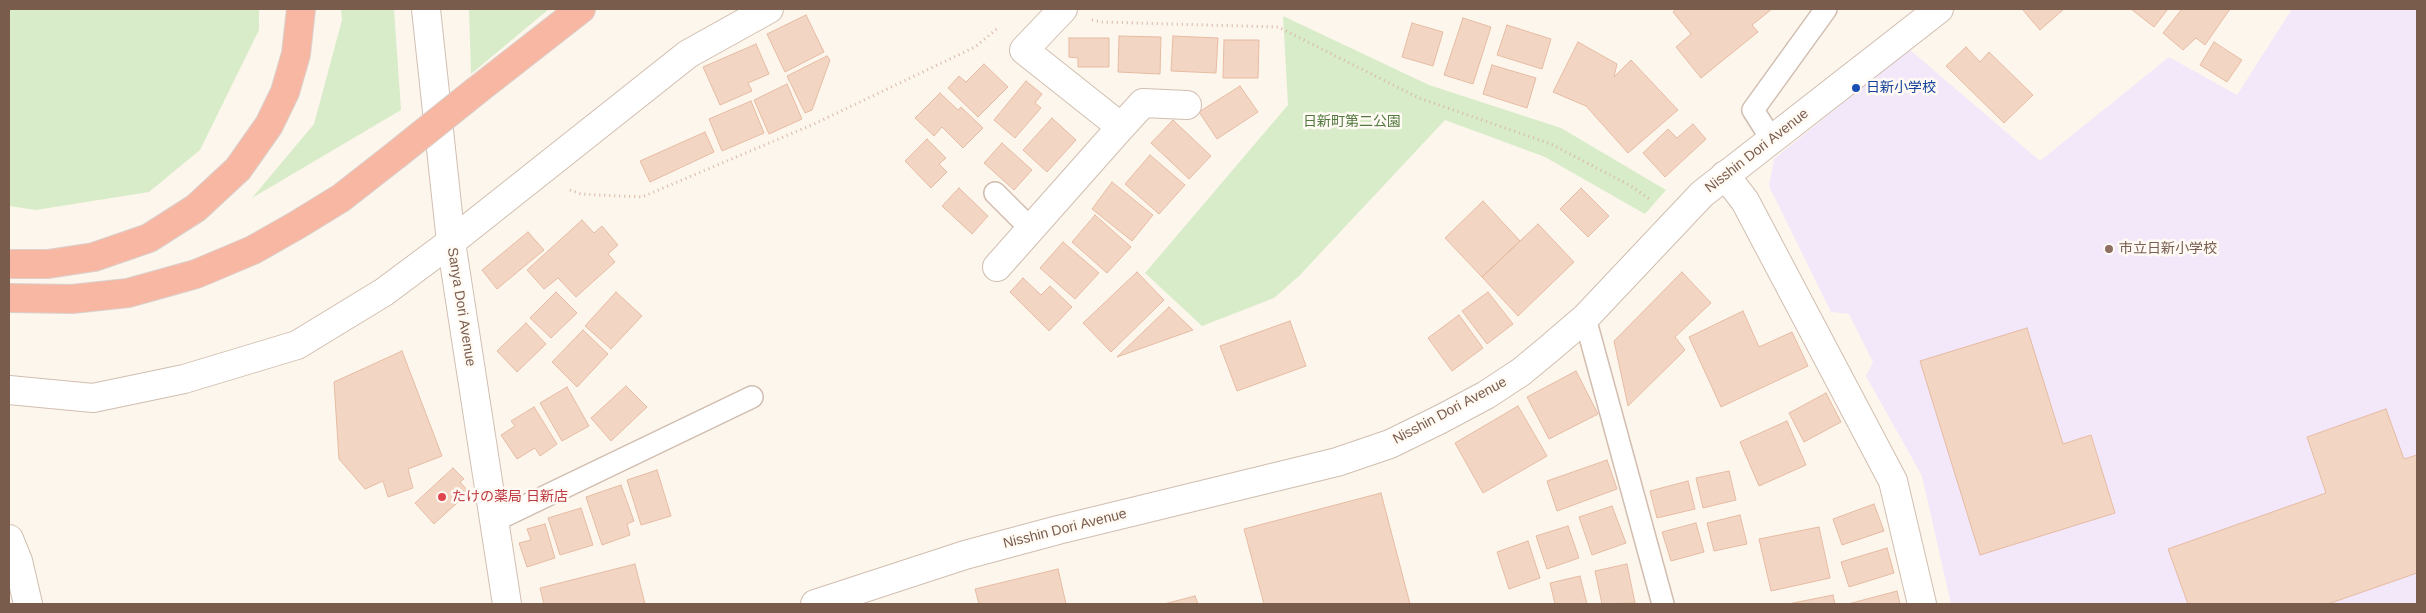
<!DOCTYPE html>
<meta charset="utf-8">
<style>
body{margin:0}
#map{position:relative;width:2426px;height:613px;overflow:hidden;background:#fdf6ec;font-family:Arial,sans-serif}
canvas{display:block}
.frame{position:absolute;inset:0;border:10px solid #7a5c4d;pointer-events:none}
</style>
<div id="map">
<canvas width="2426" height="613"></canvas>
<div class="frame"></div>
</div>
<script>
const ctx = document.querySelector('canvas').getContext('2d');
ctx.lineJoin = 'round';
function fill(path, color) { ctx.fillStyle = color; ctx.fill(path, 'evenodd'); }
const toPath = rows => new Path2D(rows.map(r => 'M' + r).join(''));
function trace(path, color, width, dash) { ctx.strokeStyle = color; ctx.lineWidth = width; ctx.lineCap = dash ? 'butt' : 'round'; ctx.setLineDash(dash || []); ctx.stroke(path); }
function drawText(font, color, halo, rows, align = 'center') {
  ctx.font = font + ' Arial,"Noto Sans JP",sans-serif'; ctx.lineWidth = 5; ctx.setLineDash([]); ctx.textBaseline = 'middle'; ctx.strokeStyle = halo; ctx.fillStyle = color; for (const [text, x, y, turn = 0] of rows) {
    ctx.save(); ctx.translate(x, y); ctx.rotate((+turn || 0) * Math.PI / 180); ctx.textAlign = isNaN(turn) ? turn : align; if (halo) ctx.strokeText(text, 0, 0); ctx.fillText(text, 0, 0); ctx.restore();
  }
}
const education = toPath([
 [2292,9,2417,9,2417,604,1951,604,1922,476,1866,376,1873,362,1849,314,1831,312,1769,186,1774,159,1909,49,2040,161,2169,57,2237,95]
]);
const green = toPath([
 [9,9,259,9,259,30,200,150,149,192,36,210,9,206],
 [341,9,394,9,401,110,252,198,314,124,342,20],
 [469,9,549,9,471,74],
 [1283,16,1429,85,1561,128,1666,190,1645,214,1545,157,1445,120,1299,276,1274,298,1202,326,1145,273,1288,105]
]);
const building = toPath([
 [1677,9,1772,9,1752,25,1758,32,1701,78,1676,47,1691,34,1673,12,1677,9],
 [2022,9,2064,9,2040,30,2022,9],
 [2131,9,2168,9,2154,27,2131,9],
 [2182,9,2230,9,2205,45,2196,38,2183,50,2163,33,2182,9],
 [806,15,824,52,785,72,767,34,806,15],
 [1463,18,1491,27,1473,84,1444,75,1463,18],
 [1412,23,1443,32,1433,66,1402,57,1412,23],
 [1507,25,1551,39,1542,69,1497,55,1507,25],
 [1119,36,1161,37,1160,74,1118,72,1119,36],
 [1173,36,1218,38,1216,73,1171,71,1173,36],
 [1069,38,1109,38,1109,67,1078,67,1078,58,1069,57,1069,38],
 [1224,40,1259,40,1258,78,1223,78,1224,40],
 [1578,42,1617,64,1614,77,1631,60,1678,110,1628,153,1586,106,1553,92,1578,42],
 [2214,42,2242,60,2227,82,2200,65,2214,42],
 [756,44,769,74,748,83,752,91,720,105,703,67,756,44],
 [1966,47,1980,62,1989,52,2033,95,2004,123,1946,66,1966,47],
 [827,56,830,60,812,110,805,113,787,76,827,56],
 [984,64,1008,87,978,117,948,88,959,76,966,82,984,64],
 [1492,65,1536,78,1527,108,1483,94,1492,65],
 [1026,81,1042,94,1035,103,1041,108,1015,138,994,120,1026,81],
 [787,84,802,119,769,134,754,100,787,84],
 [1240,86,1258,112,1217,139,1199,112,1240,86],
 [940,93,958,110,961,107,983,128,963,148,942,127,934,136,915,118,940,93],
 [751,101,764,133,722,151,709,119,751,101],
 [1052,118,1076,140,1047,172,1023,150,1052,118],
 [1173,120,1211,156,1189,179,1151,143,1173,120],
 [1693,124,1706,139,1665,177,1643,153,1668,129,1677,138,1693,124],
 [705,132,714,152,650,182,640,161,705,132],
 [927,139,946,158,939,164,947,172,931,188,905,161,927,139],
 [1002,143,1032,170,1014,190,984,163,1002,143],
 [1150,155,1185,185,1159,214,1125,184,1150,155],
 [1112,182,1153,215,1132,241,1092,209,1112,182],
 [959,188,988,216,972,234,942,206,959,188],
 [1581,188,1609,216,1588,237,1560,209,1581,188],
 [1483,201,1520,241,1482,277,1445,238,1483,201],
 [1095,215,1131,247,1107,273,1072,242,1095,215],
 [582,220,594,233,602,226,618,245,608,254,615,262,576,297,558,278,544,289,527,270,582,220],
 [1538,224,1574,262,1518,316,1482,277,1538,224],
 [528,232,544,250,497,289,482,270,528,232],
 [1063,242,1099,273,1075,299,1040,268,1063,242],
 [1137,272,1164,300,1111,352,1083,323,1137,272],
 [1682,272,1711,303,1675,337,1685,350,1628,406,1614,341,1682,272],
 [1023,278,1041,295,1050,286,1072,307,1049,331,1010,292,1023,278],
 [556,292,577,313,551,338,530,318,556,292],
 [616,292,642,316,611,349,585,326,616,292],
 [1488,292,1513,324,1487,344,1462,311,1488,292],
 [1169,307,1193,330,1117,357,1169,307],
 [1743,311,1759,347,1792,332,1808,366,1721,407,1689,337,1743,311],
 [1459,315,1483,348,1452,371,1428,338,1459,315],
 [1290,321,1306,366,1237,391,1220,346,1290,321],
 [526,323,546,344,517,372,497,351,526,323],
 [2027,328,2063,444,2091,435,2115,513,1980,555,1920,361,2027,328],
 [583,330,608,354,577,387,552,362,583,330],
 [402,351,442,456,408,469,413,488,388,497,383,481,365,489,339,459,334,382,402,351],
 [1576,371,1598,414,1549,439,1527,397,1576,371],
 [626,386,647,407,611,441,591,418,626,386],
 [567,387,589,426,562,441,540,403,567,387],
 [1826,393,1841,422,1804,442,1789,413,1826,393],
 [1518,406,1547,456,1483,493,1455,443,1518,406],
 [534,407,557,444,540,456,535,448,517,459,501,435,515,426,511,421,534,407],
 [2386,409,2404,459,2417,455,2417,573,2328,604,2188,604,2168,549,2326,493,2307,437,2386,409],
 [1787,421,1806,465,1759,486,1740,442,1787,421],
 [1607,460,1617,489,1557,511,1547,481,1607,460],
 [453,468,464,479,460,482,469,492,434,524,415,503,453,468],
 [657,470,671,516,641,525,627,480,657,470],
 [1729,471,1736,500,1703,508,1696,478,1729,471],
 [1688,481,1695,509,1657,518,1650,491,1688,481],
 [621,485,634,521,627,524,630,535,602,545,586,497,621,485],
 [1381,493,1410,604,1264,604,1244,529,1381,493],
 [1874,504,1884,531,1842,545,1833,519,1874,504],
 [1612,506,1626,543,1592,555,1579,517,1612,506],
 [581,508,593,545,560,555,548,518,581,508],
 [1740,515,1747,544,1714,551,1707,523,1740,515],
 [1696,523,1704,552,1671,561,1662,532,1696,523],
 [545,524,555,558,527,567,519,543,531,540,527,529,545,524],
 [1568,526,1579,558,1547,569,1536,536,1568,526],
 [1819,527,1830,578,1771,591,1759,539,1819,527],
 [1528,541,1540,578,1509,589,1497,552,1528,541],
 [1887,548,1894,573,1849,587,1841,562,1887,548],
 [635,564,645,604,544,604,540,588,635,564],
 [1627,564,1635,603,1602,604,1595,571,1627,564],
 [1058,569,1066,604,979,604,975,589,1058,569],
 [1580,576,1587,604,1555,604,1550,583,1580,576],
 [1897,591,1900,604,1848,604,1897,591],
 [1833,595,1835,604,1788,604,1833,595],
 [1195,596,1198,604,1164,604,1195,596]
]);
const path = toPath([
 [1092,20,1101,22,1278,27,1419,98,1551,144,1631,186,1651,200],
 [570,190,581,194,642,197,814,124,975,47,999,27]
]);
const service = toPath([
 [1772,140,1753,110,1826,9],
 [995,193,1031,229],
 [1585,318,1663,604],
 [494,521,752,397]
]);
const minor = toPath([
 [426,9,451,242,507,604],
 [1121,127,1143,103,1187,105],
 [1725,175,1745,201,1893,481,1922,604],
 [451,242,688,54,769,9],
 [997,267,1121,127,1024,50,1063,9],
 [9,539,18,561,28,604]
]);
const tertiary = toPath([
 [9,390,93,398,184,379,297,345,384,292,451,242],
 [815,604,965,555,1058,530,1337,462,1390,444,1441,419,1486,395,1521,372,1550,348,1585,318,1702,194,1939,9]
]);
const motorway = toPath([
 [476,91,581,9],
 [9,264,48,264,94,257,149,238,196,208,238,169,269,125,285,92,296,54,301,9],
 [9,298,72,299,128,293,196,274,253,250,297,225,341,198,396,155]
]);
const motorwayBridge = toPath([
 [396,155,476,91]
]);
const markers = [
 [1856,88,5,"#1a4fb4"],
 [2109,249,5,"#8d6e63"],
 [442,497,5,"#e0444e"]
];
const transitNames = [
 ["日新小学校",1866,88]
];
const parkNames = [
 ["日新町第二公園",1352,122]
];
const streetNames = [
 ["Nisshin Dori Avenue",1757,151,-38],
 ["Sanya Dori Avenue",461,307,81],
 ["Nisshin Dori Avenue",1450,411,-28],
 ["Nisshin Dori Avenue",1065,529,-14]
];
const educationNames = [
 ["市立日新小学校",2119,249]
];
const healthNames = [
 ["たけの薬局 日新店",452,497]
];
fill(education, '#f3e8fa');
fill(green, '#d8ecc9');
fill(building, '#f3d5c3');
trace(building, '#e6bba3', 1);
trace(service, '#d1beb0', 24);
trace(minor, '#d1beb0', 30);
trace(tertiary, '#d1beb0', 30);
trace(motorway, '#dad1cd', 30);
trace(path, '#d9b8a5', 3, [1, 4]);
trace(service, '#fff', 21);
trace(minor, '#fff', 28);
trace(tertiary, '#fff', 28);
trace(motorway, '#f7b7a3', 28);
trace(motorwayBridge, '#dad1cd', 30, []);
trace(motorwayBridge, '#f7b7a3', 28);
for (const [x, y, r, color] of markers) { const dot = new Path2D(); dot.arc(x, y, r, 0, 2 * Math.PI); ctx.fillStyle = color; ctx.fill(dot); trace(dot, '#fffaf3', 2); }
drawText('14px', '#164399', '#fffaf3', transitNames, 'left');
drawText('14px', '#537a41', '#fffaf3', parkNames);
drawText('14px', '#7a5c4d', '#fffaf3', streetNames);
drawText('14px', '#785e54', '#fffaf3', educationNames, 'left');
drawText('14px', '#be3a42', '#fffaf3', healthNames, 'left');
</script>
